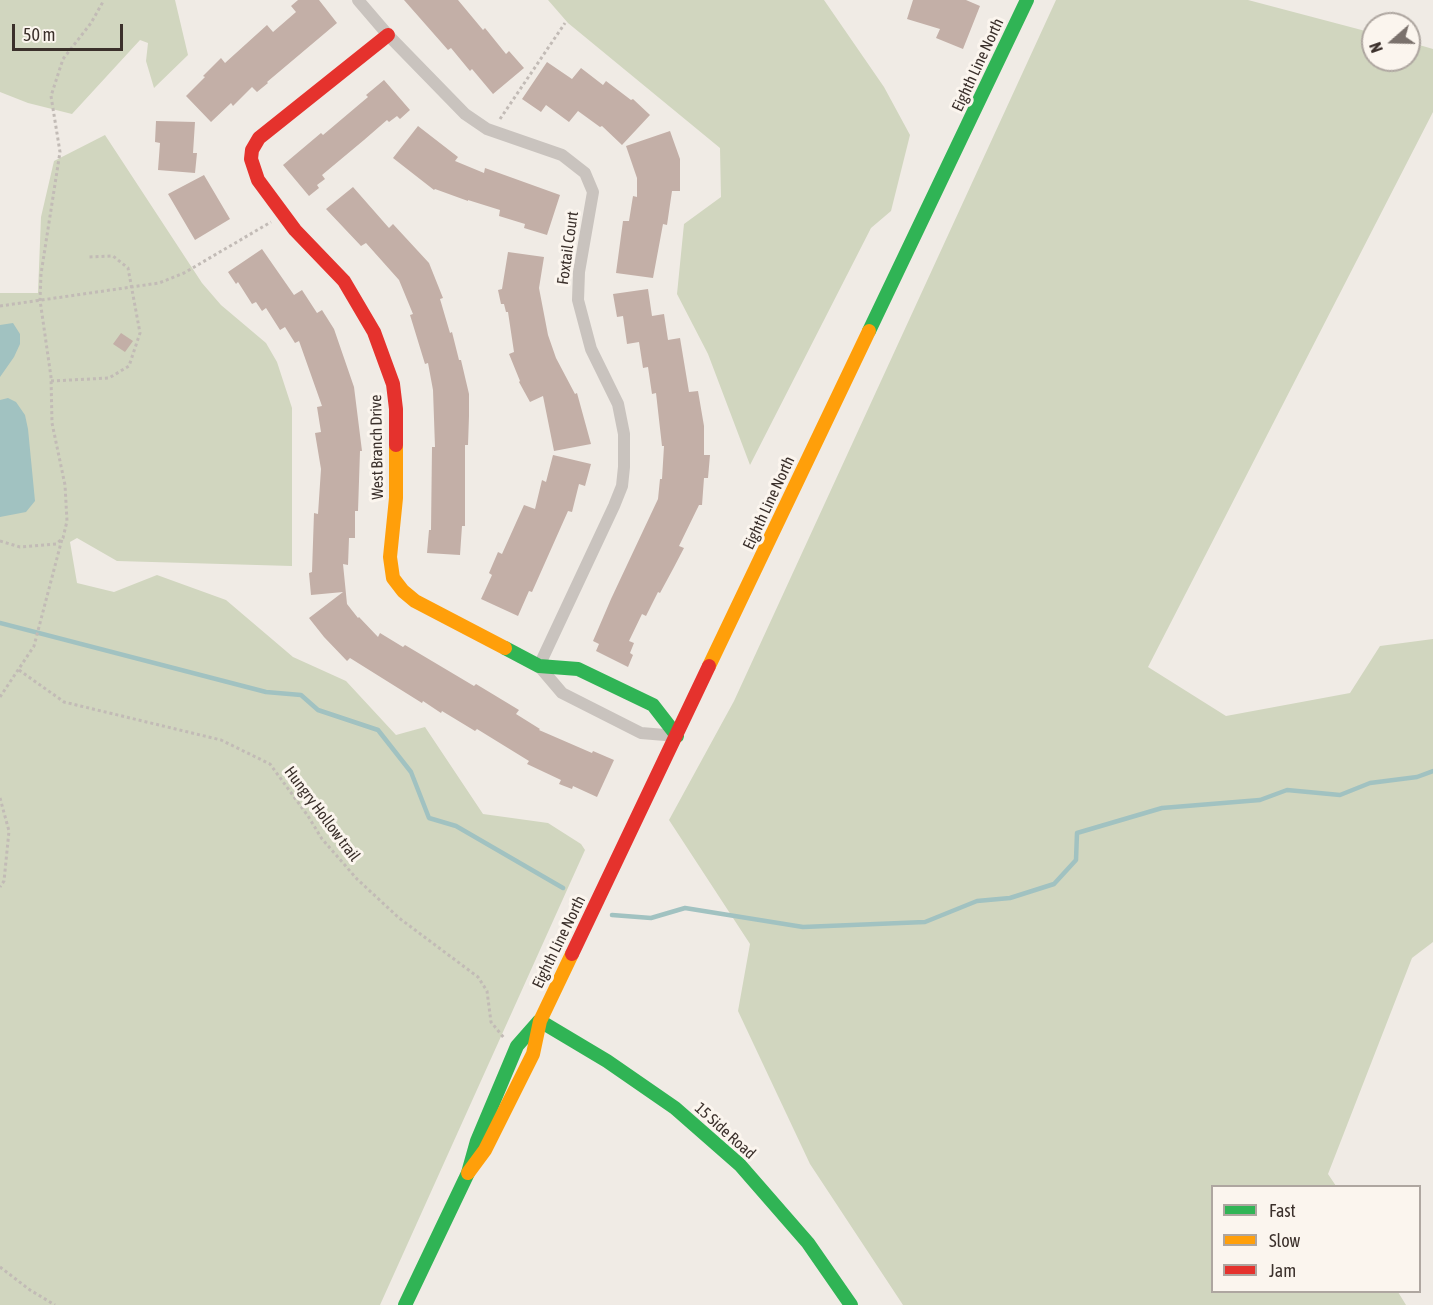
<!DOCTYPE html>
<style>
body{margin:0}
#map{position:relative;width:1433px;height:1305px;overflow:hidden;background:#f0ebe5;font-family:"Asap Condensed",sans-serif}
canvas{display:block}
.legend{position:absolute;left:1211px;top:1185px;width:210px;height:108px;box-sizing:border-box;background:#fbf5ee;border:2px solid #aea6a0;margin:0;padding:8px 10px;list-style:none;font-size:18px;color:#3b302b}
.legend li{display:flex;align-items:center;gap:12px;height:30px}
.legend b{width:30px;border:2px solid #aea6a0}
.north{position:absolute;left:1361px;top:12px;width:60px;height:60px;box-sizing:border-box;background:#fbf5ee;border:2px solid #aea6a0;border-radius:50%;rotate:250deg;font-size:16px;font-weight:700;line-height:24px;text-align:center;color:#3b302b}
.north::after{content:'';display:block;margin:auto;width:21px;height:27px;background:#7a716c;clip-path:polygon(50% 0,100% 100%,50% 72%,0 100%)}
.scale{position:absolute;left:12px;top:24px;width:111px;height:27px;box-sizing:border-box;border:3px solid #3b302b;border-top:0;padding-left:8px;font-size:18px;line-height:21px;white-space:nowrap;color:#3b302b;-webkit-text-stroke:4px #fbf5ee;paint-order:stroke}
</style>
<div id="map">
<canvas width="1433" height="1305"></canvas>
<ul class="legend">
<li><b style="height:8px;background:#30b455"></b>Fast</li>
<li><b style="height:8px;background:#ff9f0a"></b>Slow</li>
<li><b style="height:8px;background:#e5322d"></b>Jam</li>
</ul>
<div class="north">N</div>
<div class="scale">50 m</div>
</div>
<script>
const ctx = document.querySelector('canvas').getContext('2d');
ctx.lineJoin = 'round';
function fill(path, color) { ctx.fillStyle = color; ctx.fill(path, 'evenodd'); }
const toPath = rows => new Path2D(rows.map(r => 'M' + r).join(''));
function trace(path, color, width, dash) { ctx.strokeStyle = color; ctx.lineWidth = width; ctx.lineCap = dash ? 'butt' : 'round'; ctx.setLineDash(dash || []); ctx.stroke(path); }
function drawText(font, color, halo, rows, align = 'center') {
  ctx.font = font + ' "Asap Condensed",sans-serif'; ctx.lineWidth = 6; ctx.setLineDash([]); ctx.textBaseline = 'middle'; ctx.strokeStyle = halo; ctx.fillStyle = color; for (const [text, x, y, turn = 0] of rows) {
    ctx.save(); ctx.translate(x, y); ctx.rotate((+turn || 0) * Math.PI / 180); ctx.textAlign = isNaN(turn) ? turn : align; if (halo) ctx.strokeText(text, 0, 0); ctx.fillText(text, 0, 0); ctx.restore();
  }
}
const green = toPath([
 [0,0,175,0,188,55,154,88,146,61,148,43,140,40,72,114,28,103,0,92],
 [548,0,824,0,884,87,910,135,891,211,871,228,750,465,708,354,677,294,684,224,721,197,720,148,568,23],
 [1056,0,1248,0,1373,33,1373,60,1409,60,1409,42,1433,49,1433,112,1148,667,1226,716,1350,693,1380,646,1433,639,1433,942,1412,958,1328,1174,1336,1186,1212,1186,1212,1292,1398,1292,1406,1305,903,1305,810,1164,738,1011,750,944,669,820,734,701],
 [105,135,202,283,221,305,266,343,277,362,292,408,292,566,117,561,77,538,70,542,77,583,114,592,157,575,226,600,293,657,346,681,396,735,425,727,483,814,548,823,581,844,585,850,380,1305,0,1305,0,293,38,293,41,217,54,161]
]);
const water = toPath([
 [13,323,20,334,20,344,14,357,0,377,0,325],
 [8,398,16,402,25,415,28,429,35,501,26,512,0,517,0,400]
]);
const stream = toPath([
 [0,623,266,692,301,695,318,710,378,730,411,772,429,818,456,826,563,888],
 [612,915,651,918,685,908,803,927,925,922,977,901,1010,898,1054,884,1076,860,1077,833,1162,808,1260,800,1287,790,1340,795,1370,783,1417,777,1433,771]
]);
const building = toPath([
 [298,0,319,0,337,23,267,82,268,83,257,92,252,87,233,106,231,103,211,122,186,96,205,77,203,76,221,58,225,63,267,25,273,32,296,12,291,6],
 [404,0,458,0,483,30,485,28,506,54,509,51,524,68,493,94,472,69,470,71,451,48,448,50],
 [913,0,966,0,980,6,963,49,936,38,940,29,907,19],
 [547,62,572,79,581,68,603,85,606,81,631,100,633,99,650,115,622,145,602,126,600,127,578,111,569,122,546,105,541,112,522,99],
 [384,80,410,110,400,119,397,116,389,122,387,120,364,140,322,175,325,179,317,185,319,188,309,196,283,165,321,133,323,135,368,97,366,95],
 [156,121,195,122,193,153,197,153,195,173,158,170,160,143,155,142],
 [418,126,458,157,455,161,484,173,485,168,560,195,547,235,524,228,525,224,499,216,500,210,468,200,468,201,435,189,434,190,393,158],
 [670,131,680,159,680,191,672,191,667,225,663,224,653,278,616,273,623,221,629,221,633,196,637,197,637,178,626,146],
 [204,175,230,219,195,240,168,194],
 [353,187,389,228,393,224,429,263,443,298,440,299,450,333,452,332,459,360,461,360,469,394,469,416,468,445,465,445,465,526,462,526,460,555,427,553,429,530,431,530,432,447,435,447,433,390,428,363,425,364,410,315,413,314,399,280,366,243,361,246,326,209],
 [262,249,294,295,302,290,317,313,322,310,334,329,354,387,362,451,360,451,358,511,355,511,355,538,349,538,348,565,343,564,347,604,358,618,359,617,378,637,380,633,403,647,405,645,474,686,476,684,519,710,516,714,540,729,539,730,592,753,593,751,614,760,597,797,573,786,572,789,559,784,561,780,527,764,529,761,477,729,475,731,442,711,441,713,423,701,422,703,350,658,347,661,324,637,309,618,343,592,311,595,309,573,312,572,314,513,318,514,321,469,315,433,321,432,317,407,322,406,299,341,295,343,285,327,280,330,266,308,262,311,256,302,252,304,238,282,236,284,228,272],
 [508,252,544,257,539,288,548,335,556,358,575,394,577,393,591,444,554,451,543,396,530,402,519,382,520,381,509,354,514,352,508,312,506,312,504,304,501,304,498,290,502,289],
 [648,289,652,316,664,314,668,340,680,338,689,392,698,391,704,426,704,455,710,455,708,478,704,478,702,505,699,505,679,546,684,548,673,569,660,593,658,592,646,616,642,614,629,641,634,643,630,653,633,655,628,667,596,651,599,644,593,641,611,599,658,499,660,479,662,479,664,446,662,446,656,393,652,394,648,367,643,368,639,342,627,344,623,316,617,317,613,294],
 [121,333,133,341,125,352,113,344],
 [553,455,591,464,585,486,579,484,572,512,568,511,532,592,529,591,518,616,481,599,492,575,489,573,498,552,502,554,524,505,535,509,542,480,546,482]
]);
const path = toPath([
 [500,119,565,23],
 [0,306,159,283,184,273,271,222],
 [51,381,109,378,129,366,140,333,128,268,113,256,89,257],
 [0,541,20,547,56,544,63,538,67,521,65,485,52,423,51,377,40,300,41,274,60,152,51,96,63,59,91,23,104,0],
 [19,670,64,702,221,740,270,764,308,816,322,839,357,879,399,918,478,977,487,991,491,1022,504,1038],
 [0,697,34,646,62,539],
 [0,798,9,831,4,881,0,887],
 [0,1267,30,1290,55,1305]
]);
const street = toPath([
 [358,0,388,35,465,114,487,129,562,155,585,173,593,192,579,272,578,300,591,349,618,404,624,434,624,467,622,486,614,506,539,666,562,693,641,733,677,736]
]);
const fast = toPath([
 [869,331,1027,0],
 [505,648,539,666,578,669,653,705,677,736],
 [540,1021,607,1061,675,1108,740,1165,808,1243,851,1305],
 [405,1305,468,1173,477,1141,517,1046,539,1021]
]);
const slow = toPath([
 [396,445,396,498,390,557,393,578,403,591,415,601,505,648],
 [709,666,869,331],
 [468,1173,485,1150,533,1054,540,1021,572,954]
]);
const jam = toPath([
 [388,35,259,138,252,150,251,159,258,180,295,230,344,281,374,332,393,384,396,409,396,445],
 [572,954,709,666]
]);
const streetNames = [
 ["Eighth Line North",978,65,-65],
 ["Foxtail Court",568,248,-82],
 ["West Branch Drive",377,447,-91],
 ["Eighth Line North",769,503,-65],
 ["Hungry Hollow trail",322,814,53],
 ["Eighth Line North",559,942,-64],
 ["15 Side Road",725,1131,42]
];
fill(green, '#d1d6bf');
fill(water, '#a1c2c1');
trace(stream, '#a1c2c1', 4.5);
fill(building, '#c3afa7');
trace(path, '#c2bbb6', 3, [3, 3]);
trace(street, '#c9c3be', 12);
trace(fast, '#30b455', 14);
trace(slow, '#ff9f0a', 14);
trace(jam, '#e5322d', 14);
drawText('16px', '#3b302b', '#fbf5ee', streetNames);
</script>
